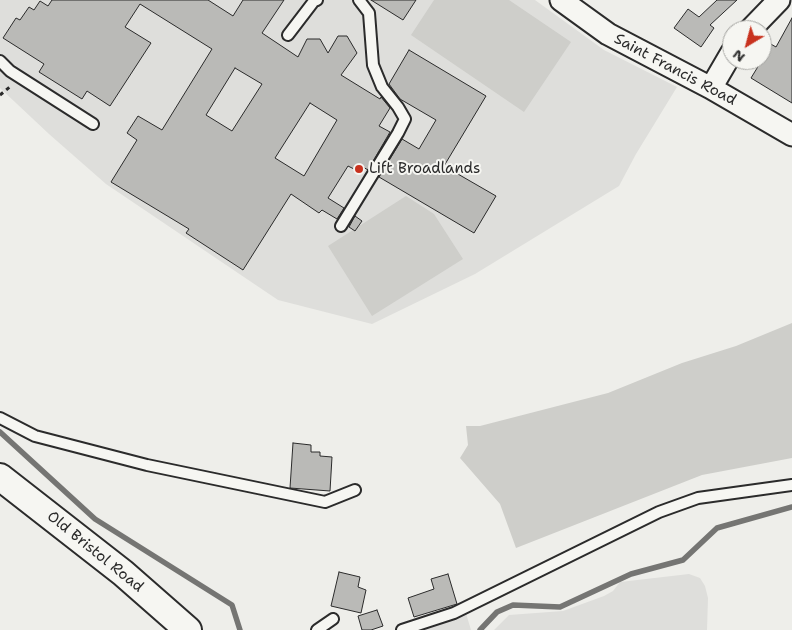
<!DOCTYPE html>
<style>
body{margin:0}
#map{position:relative;width:792px;height:630px;overflow:hidden;background:#eeeeea;font-family:"Shantell Sans",sans-serif}
canvas{display:block}
.north{position:absolute;left:722px;top:20px;width:50px;height:50px;box-sizing:border-box;background:#f6f6f2;border:1px solid #a5a5a2;border-radius:50%;rotate:217deg;font-size:14px;font-weight:700;line-height:20px;text-align:center;color:#2b2b2b}
.north::after{content:'';display:block;margin:auto;width:18px;height:22px;background:#c8321e;clip-path:polygon(50% 0,100% 100%,50% 72%,0 100%)}
</style>
<div id="map">
<canvas width="792" height="630"></canvas>
<div class="north">N</div>
</div>
<script>
const ctx = document.querySelector('canvas').getContext('2d');
ctx.lineJoin = 'round';
function fill(path, color) { ctx.fillStyle = color; ctx.fill(path, 'evenodd'); }
const toPath = rows => new Path2D(rows.map(r => 'M' + r).join(''));
function trace(path, color, width, dash) { ctx.strokeStyle = color; ctx.lineWidth = width; ctx.lineCap = dash ? 'butt' : 'round'; ctx.setLineDash(dash || []); ctx.stroke(path); }
function drawText(font, color, halo, rows, align = 'center') {
  ctx.font = font + ' "Shantell Sans",sans-serif'; ctx.lineWidth = 4; ctx.setLineDash([]); ctx.textBaseline = 'middle'; ctx.strokeStyle = halo; ctx.fillStyle = color; for (const [text, x, y, turn = 0] of rows) {
    ctx.save(); ctx.translate(x, y); ctx.rotate((+turn || 0) * Math.PI / 180); ctx.textAlign = isNaN(turn) ? turn : align; if (halo) ctx.strokeText(text, 0, 0); ctx.fillText(text, 0, 0); ctx.restore();
  }
}
const built = toPath([
 [0,0,535,0,604,50,677,87,636,154,619,186,475,274,372,324,278,300,106,184,49,134,0,88],
 [689,574,700,578,705,586,708,598,707,630,494,630,509,615,563,611,604,596,613,591,620,582],
 [465,610,471,630,409,630]
]);
const green = toPath([
 [434,0,509,0,571,42,524,112,411,35],
 [406,196,434,214,463,259,372,316,328,246],
 [792,323,792,458,702,475,516,548,500,504,460,458,468,445,466,426,480,426,608,393,682,363,736,346]
]);
const stream = toPath([
 [0,432,95,519,232,605,240,630],
 [480,630,497,612,513,605,560,607,631,574,683,560,717,528,792,507]
]);
const building = toPath([
 [52,0,208,0,233,16,243,0,284,0,262,33,298,57,307,39,320,39,328,53,338,36,347,36,357,53,341,75,380,99,381,97,390,108,379,126,390,132,368,170,358,164,354,169,348,166,328,198,344,208,337,219,322,210,319,213,291,194,243,270,186,233,189,229,111,182,137,140,127,133,138,116,162,130,212,49,140,4,125,27,151,43,110,106,87,91,82,99,39,72,44,64,3,38,16,18,20,20,29,7,34,10,40,1,48,6,52,0],
 [235,68,262,84,232,131,206,115,235,68],
 [310,103,337,120,304,176,275,158,310,103],
 [371,0,416,0,403,20,371,0],
 [717,0,737,0,710,25,714,28,701,47,674,28,688,9,699,17,717,0],
 [792,18,792,103,751,78,762,60,762,54,769,43,776,47,792,18],
 [409,50,486,96,444,166,496,196,474,233,379,177,402,139,419,149,436,120,400,99,389,84,409,50],
 [355,216,362,221,355,231,349,227,355,216],
 [293,443,311,445,311,452,320,452,320,456,332,457,330,491,290,488,293,443],
 [339,572,360,577,358,587,366,590,361,613,331,606,339,572],
 [448,574,457,604,414,617,408,598,434,589,431,579,448,574],
 [377,610,383,626,371,630,362,630,358,616,377,610]
]);
const path = toPath([
 [0,95,11,86]
]);
const service = toPath([
 [288,35,314,1,317,0],
 [0,61,10,71,93,124],
 [341,226,398,133,405,119,398,107,382,87,373,65,369,13,359,0],
 [0,418,35,436,147,465,325,502,355,490],
 [317,630,333,619],
 [402,630,454,613,659,512,698,498,792,485]
]);
const minor = toPath([
 [561,0,608,34,711,88,792,135],
 [750,30,779,0],
 [711,88,732,52]
]);
const tertiary = toPath([
 [0,477,123,573,188,630]
]);
const markers = [
 [359,169,5,"#c8321e"]
];
const streetNames = [
 ["Saint Francis Road",675,70,28],
 ["Old Bristol Road",95,552,39]
];
const poiNames = [
 ["Lift Broadlands",369,169]
];
fill(built, '#dededb');
fill(green, '#cececa');
trace(stream, '#757573', 5.5);
fill(building, '#babab7');
trace(building, '#2b2b2b', 1);
trace(service, '#2b2b2b', 14);
trace(minor, '#2b2b2b', 25);
trace(tertiary, '#2b2b2b', 30);
trace(path, '#2b2b2b', 3, [4, 4]);
trace(service, '#f6f6f2', 10);
trace(minor, '#f6f6f2', 21);
trace(tertiary, '#f6f6f2', 26);
for (const [x, y, r, color] of markers) { const dot = new Path2D(); dot.arc(x, y, r, 0, 2 * Math.PI); ctx.fillStyle = color; ctx.fill(dot); trace(dot, '#f6f6f2', 2); }
drawText('15px', '#2b2b2b', '#f6f6f2', streetNames);
drawText('15px', '#2b2b2b', '#f6f6f2', poiNames, 'left');
</script>
